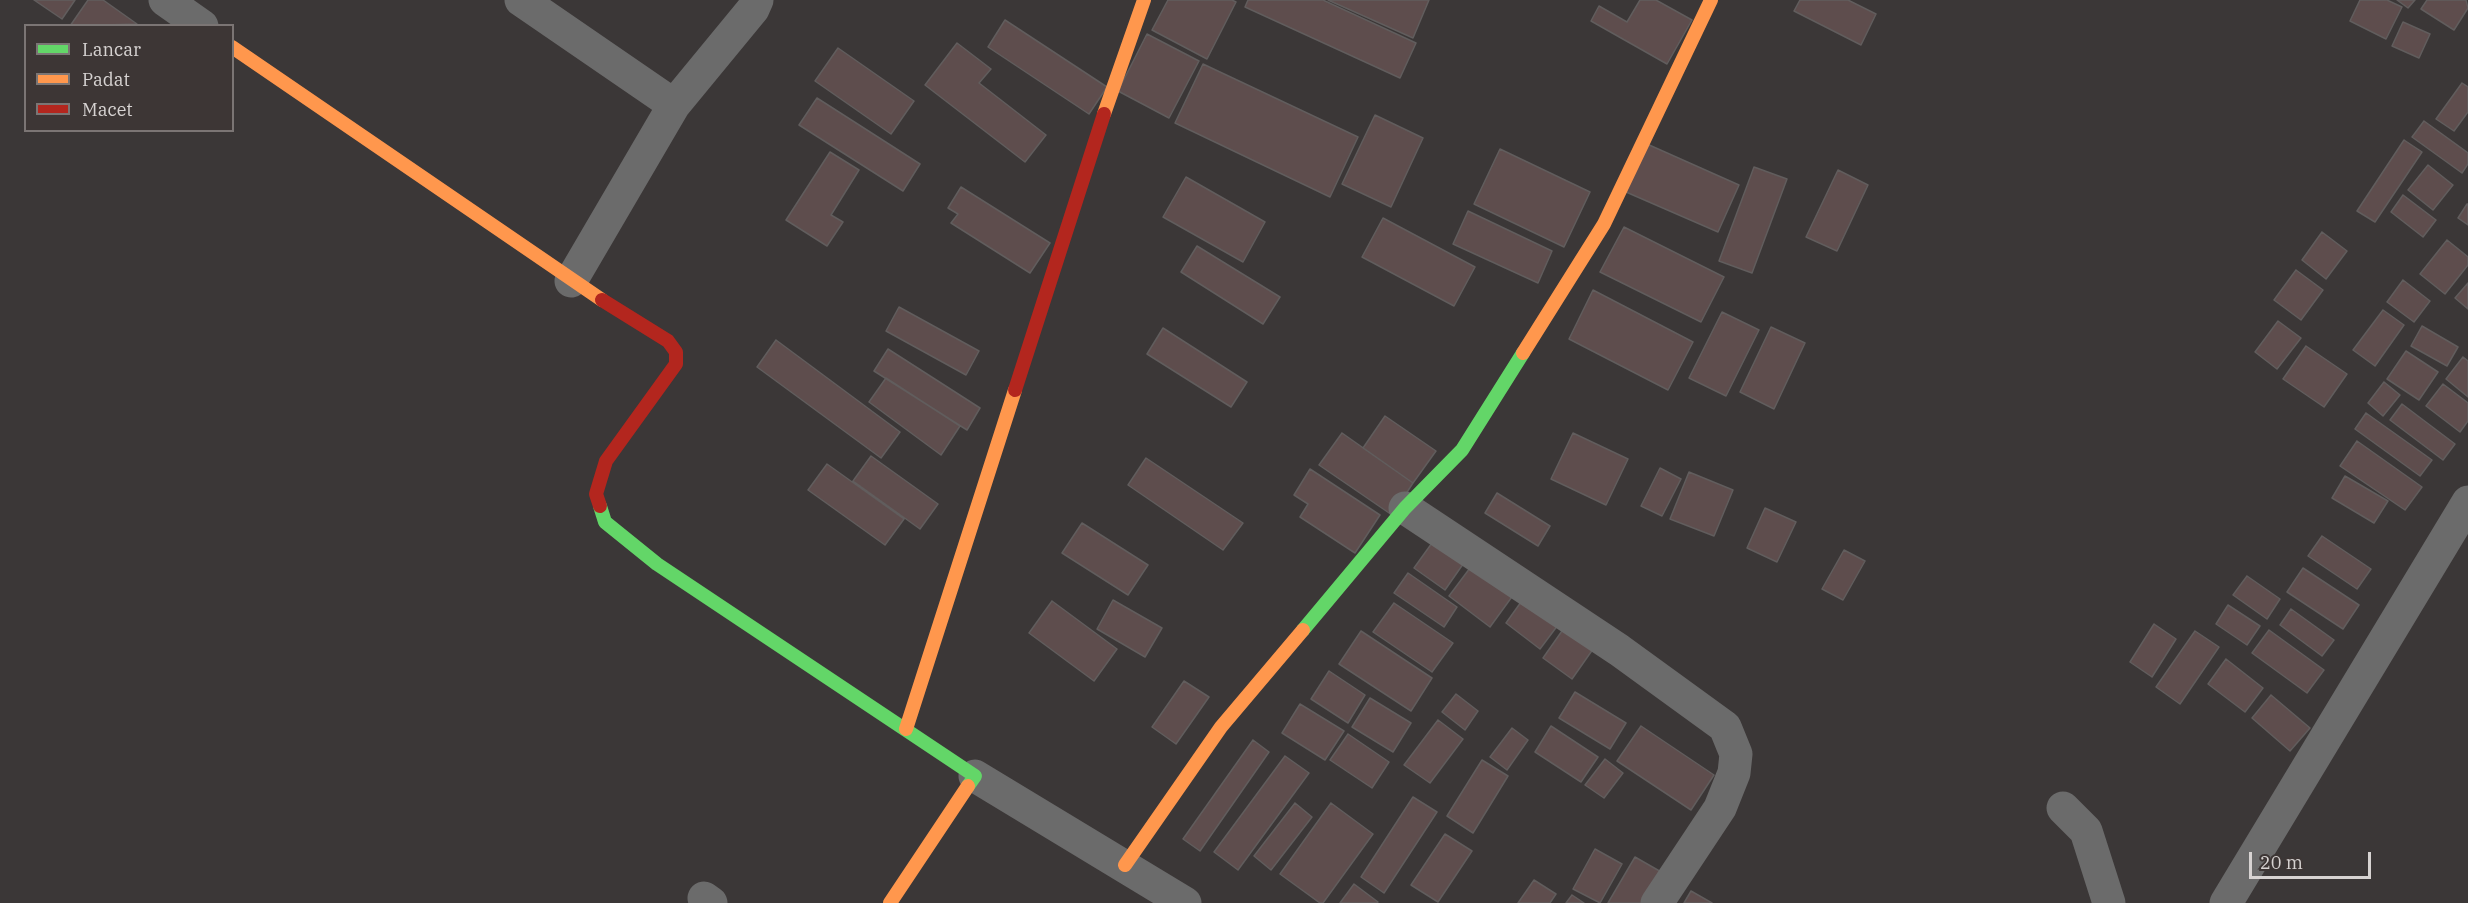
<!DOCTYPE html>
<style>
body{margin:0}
#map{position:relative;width:2468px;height:903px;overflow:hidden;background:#3b3737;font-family:"IBM Plex Serif",serif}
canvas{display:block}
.legend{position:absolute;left:24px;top:24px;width:210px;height:108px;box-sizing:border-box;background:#3d3635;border:2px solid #7b7574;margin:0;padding:8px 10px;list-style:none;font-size:18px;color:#d7d3d2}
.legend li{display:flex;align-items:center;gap:12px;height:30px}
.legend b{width:30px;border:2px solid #7b7574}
.scale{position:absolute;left:2249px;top:852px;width:122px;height:27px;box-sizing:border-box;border:3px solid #d7d3d2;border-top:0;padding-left:8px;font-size:18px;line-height:21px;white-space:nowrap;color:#d7d3d2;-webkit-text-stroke:4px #3d3635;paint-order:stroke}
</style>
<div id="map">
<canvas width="2468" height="903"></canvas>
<ul class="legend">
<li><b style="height:8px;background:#63d668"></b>Lancar</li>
<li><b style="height:8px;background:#ff974d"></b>Padat</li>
<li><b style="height:8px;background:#b3261e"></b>Macet</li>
</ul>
<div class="scale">20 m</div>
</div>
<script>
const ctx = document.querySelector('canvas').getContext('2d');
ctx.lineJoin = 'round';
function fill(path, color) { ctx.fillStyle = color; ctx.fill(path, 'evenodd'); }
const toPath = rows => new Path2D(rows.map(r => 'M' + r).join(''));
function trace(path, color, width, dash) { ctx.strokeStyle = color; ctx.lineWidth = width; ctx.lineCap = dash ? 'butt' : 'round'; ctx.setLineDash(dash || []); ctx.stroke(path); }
const building = toPath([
 [34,0,75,0,62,19,34,0],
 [88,0,103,0,137,24,70,26,88,0],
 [1168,0,1232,0,1236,2,1207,59,1152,30,1168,0],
 [1248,0,1323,0,1416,43,1400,78,1245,7,1248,0],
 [1328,0,1429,0,1413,38,1328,0],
 [1640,0,1656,0,1692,20,1667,64,1591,21,1599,6,1627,22,1640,0],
 [1800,0,1848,0,1876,14,1861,45,1794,11,1800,0],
 [2360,0,2387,0,2402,7,2386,39,2350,21,2360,0],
 [2397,0,2415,0,2408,8,2397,0],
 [2427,0,2466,0,2468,8,2454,30,2421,9,2427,0],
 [1005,20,1107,87,1089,114,988,47,1005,20],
 [2403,22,2430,34,2419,58,2392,46,2403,22],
 [1147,34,1199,61,1169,118,1118,91,1147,34],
 [957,43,991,69,979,83,1046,135,1025,162,925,85,957,43],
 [838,48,914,101,891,134,815,81,838,48],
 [1203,64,1358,137,1330,197,1175,123,1203,64],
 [2462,83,2468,87,2468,112,2454,131,2436,119,2462,83],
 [817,98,920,164,903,191,799,125,817,98],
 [1375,115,1423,138,1391,207,1342,184,1375,115],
 [2424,121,2468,153,2468,164,2462,173,2412,137,2424,121],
 [2404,140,2422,152,2375,222,2357,211,2404,140],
 [1647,144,1739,185,1718,232,1626,192,1647,144],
 [1500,149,1590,192,1564,247,1474,204,1500,149],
 [830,152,859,170,831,215,843,222,827,246,786,220,830,152],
 [2428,165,2453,185,2433,210,2408,190,2428,165],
 [1754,167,1787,179,1752,273,1719,261,1754,167],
 [1838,170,1868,185,1837,251,1806,237,1838,170],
 [1186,177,1265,222,1243,262,1163,217,1186,177],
 [961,187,1050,243,1030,273,951,223,958,214,948,208,961,187],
 [2403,195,2436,220,2423,237,2391,212,2403,195],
 [2467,204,2468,204,2468,225,2458,218,2467,204],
 [1468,211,1552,251,1538,283,1453,244,1468,211],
 [1383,218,1475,267,1454,306,1362,257,1383,218],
 [1624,227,1724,277,1701,322,1600,272,1624,227],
 [2322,232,2347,251,2326,279,2302,260,2322,232],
 [2447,240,2468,257,2468,265,2445,294,2420,274,2447,240],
 [1197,246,1280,297,1263,324,1181,272,1197,246],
 [2296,270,2323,290,2301,320,2274,300,2296,270],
 [2403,280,2430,301,2414,322,2387,302,2403,280],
 [2468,283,2468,309,2455,298,2468,283],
 [1593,290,1693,342,1668,390,1569,339,1593,290],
 [899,307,979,351,966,375,886,331,899,307],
 [2383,310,2404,325,2375,366,2353,350,2383,310],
 [1722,312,1759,330,1726,396,1689,378,1722,312],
 [2278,321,2301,338,2277,369,2255,352,2278,321],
 [2422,326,2458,347,2447,366,2411,346,2422,326],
 [1771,327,1805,343,1774,409,1740,392,1771,327],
 [1163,328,1247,382,1231,407,1147,354,1163,328],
 [776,340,900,432,881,458,757,367,776,340],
 [2306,346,2347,374,2324,407,2283,379,2306,346],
 [888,349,980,408,967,430,874,371,888,349],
 [2406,351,2438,372,2419,400,2387,379,2406,351],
 [2463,357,2468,361,2468,397,2446,379,2463,357],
 [886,378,960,426,941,455,869,402,886,378],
 [2384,382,2400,395,2383,416,2368,403,2384,382],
 [2443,384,2468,403,2468,421,2460,432,2426,406,2443,384],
 [2402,404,2455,444,2443,460,2390,420,2402,404],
 [2366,413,2432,460,2420,476,2355,429,2366,413],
 [1385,416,1436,451,1413,483,1363,448,1385,416],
 [1342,433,1413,483,1392,515,1319,465,1342,433],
 [1573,433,1628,459,1606,505,1551,479,1573,433],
 [2357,441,2422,487,2405,510,2340,466,2357,441],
 [871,456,938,504,920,529,853,481,871,456],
 [1146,458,1243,523,1223,550,1128,485,1146,458],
 [827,464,904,519,885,545,808,490,827,464],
 [1660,468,1681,479,1662,516,1641,506,1660,468],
 [1310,469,1380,515,1355,553,1300,517,1308,504,1294,495,1310,469],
 [1689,472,1733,490,1714,536,1670,519,1689,472],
 [2345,476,2388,501,2374,523,2332,498,2345,476],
 [1497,493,1550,526,1538,546,1485,513,1497,493],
 [1765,508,1796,522,1777,562,1747,548,1765,508],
 [1082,523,1148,565,1128,595,1062,553,1082,523],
 [1437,536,1468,557,1445,590,1414,568,1437,536],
 [2322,536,2371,569,2357,589,2308,556,2322,536],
 [1844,550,1865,561,1843,600,1822,589,1844,550],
 [1473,564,1514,594,1490,627,1449,596,1473,564],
 [2303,568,2359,605,2343,629,2287,592,2303,568],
 [1408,573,1457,607,1444,627,1394,593,1408,573],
 [2247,576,2280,599,2267,619,2233,595,2247,576],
 [1526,595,1561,621,1540,649,1506,623,1526,595],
 [1113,600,1162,628,1145,657,1097,629,1113,600],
 [1052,601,1117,649,1094,681,1029,633,1052,601],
 [1394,603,1453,643,1432,672,1373,632,1394,603],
 [2228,605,2260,626,2247,645,2216,624,2228,605],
 [2291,609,2334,640,2322,656,2280,625,2291,609],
 [1569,621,1598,642,1572,679,1543,658,1569,621],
 [2154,624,2176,639,2152,677,2130,662,2154,624],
 [2269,630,2324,670,2307,693,2252,653,2269,630],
 [1361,631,1432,678,1411,711,1339,664,1361,631],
 [2195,631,2219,647,2180,704,2156,687,2195,631],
 [2226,659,2263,688,2245,712,2208,684,2226,659],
 [1329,671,1365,695,1348,723,1311,699,1329,671],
 [1184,681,1209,697,1176,744,1152,727,1184,681],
 [1575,692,1626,723,1610,749,1559,718,1575,692],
 [1456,694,1478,711,1465,730,1442,712,1456,694],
 [2271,695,2310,728,2290,751,2252,718,2271,695],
 [1370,698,1411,723,1393,752,1352,727,1370,698],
 [1300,704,1344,731,1325,760,1282,733,1300,704],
 [1438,720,1463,739,1430,783,1404,765,1438,720],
 [1551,726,1598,757,1581,782,1535,752,1551,726],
 [1641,726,1714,775,1691,810,1617,761,1641,726],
 [1512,728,1528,740,1507,770,1490,757,1512,728],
 [1348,734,1389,762,1372,788,1330,760,1348,734],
 [1253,740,1269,752,1200,851,1183,839,1253,740],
 [1285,756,1309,773,1238,870,1214,852,1285,756],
 [1605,759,1623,773,1604,798,1585,785,1605,759],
 [1482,760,1508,776,1473,833,1447,816,1482,760],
 [1413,797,1437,812,1384,893,1361,877,1413,797],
 [1295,803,1312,817,1271,870,1254,856,1295,803],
 [1331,803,1373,834,1323,903,1320,903,1280,874,1331,803],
 [1445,834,1472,851,1438,902,1411,885,1445,834],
 [1595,849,1622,864,1600,903,1573,889,1595,849],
 [1635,857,1663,873,1645,903,1608,903,1635,857],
 [1534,880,1556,894,1550,903,1518,903,1534,880],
 [1354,884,1378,902,1377,903,1340,903,1354,884],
 [1691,891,1712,903,1684,903,1691,891],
 [1572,895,1584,903,1566,903,1572,895]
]);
const street = toPath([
 [165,0,202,26],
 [521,0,674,105],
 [571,281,674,105,753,9,757,0],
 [1405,508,1619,650,1725,727,1736,754,1734,773,1720,808,1657,903],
 [975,776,1185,903],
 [2063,808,2086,831,2109,903],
 [704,898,711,903],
 [2226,903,2468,502]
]);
const fast = toPath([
 [600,506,605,522,657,564,975,776,968,786],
 [1303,630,1405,508,1462,450,1523,353]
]);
const slow = toPath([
 [232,47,602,300],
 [1104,114,1144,0],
 [1523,353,1604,224,1711,0],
 [906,729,1015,390],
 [1125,865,1221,727,1303,630],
 [890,903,968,786]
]);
const jam = toPath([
 [1015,390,1104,114],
 [600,506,596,494,606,461,676,364,676,352,668,341,602,300]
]);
fill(building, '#5e4d4d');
trace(building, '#615d5d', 1.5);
trace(street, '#6b6b6b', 33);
trace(fast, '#63d668', 14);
trace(slow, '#ff974d', 14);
trace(jam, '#b3261e', 14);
</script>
